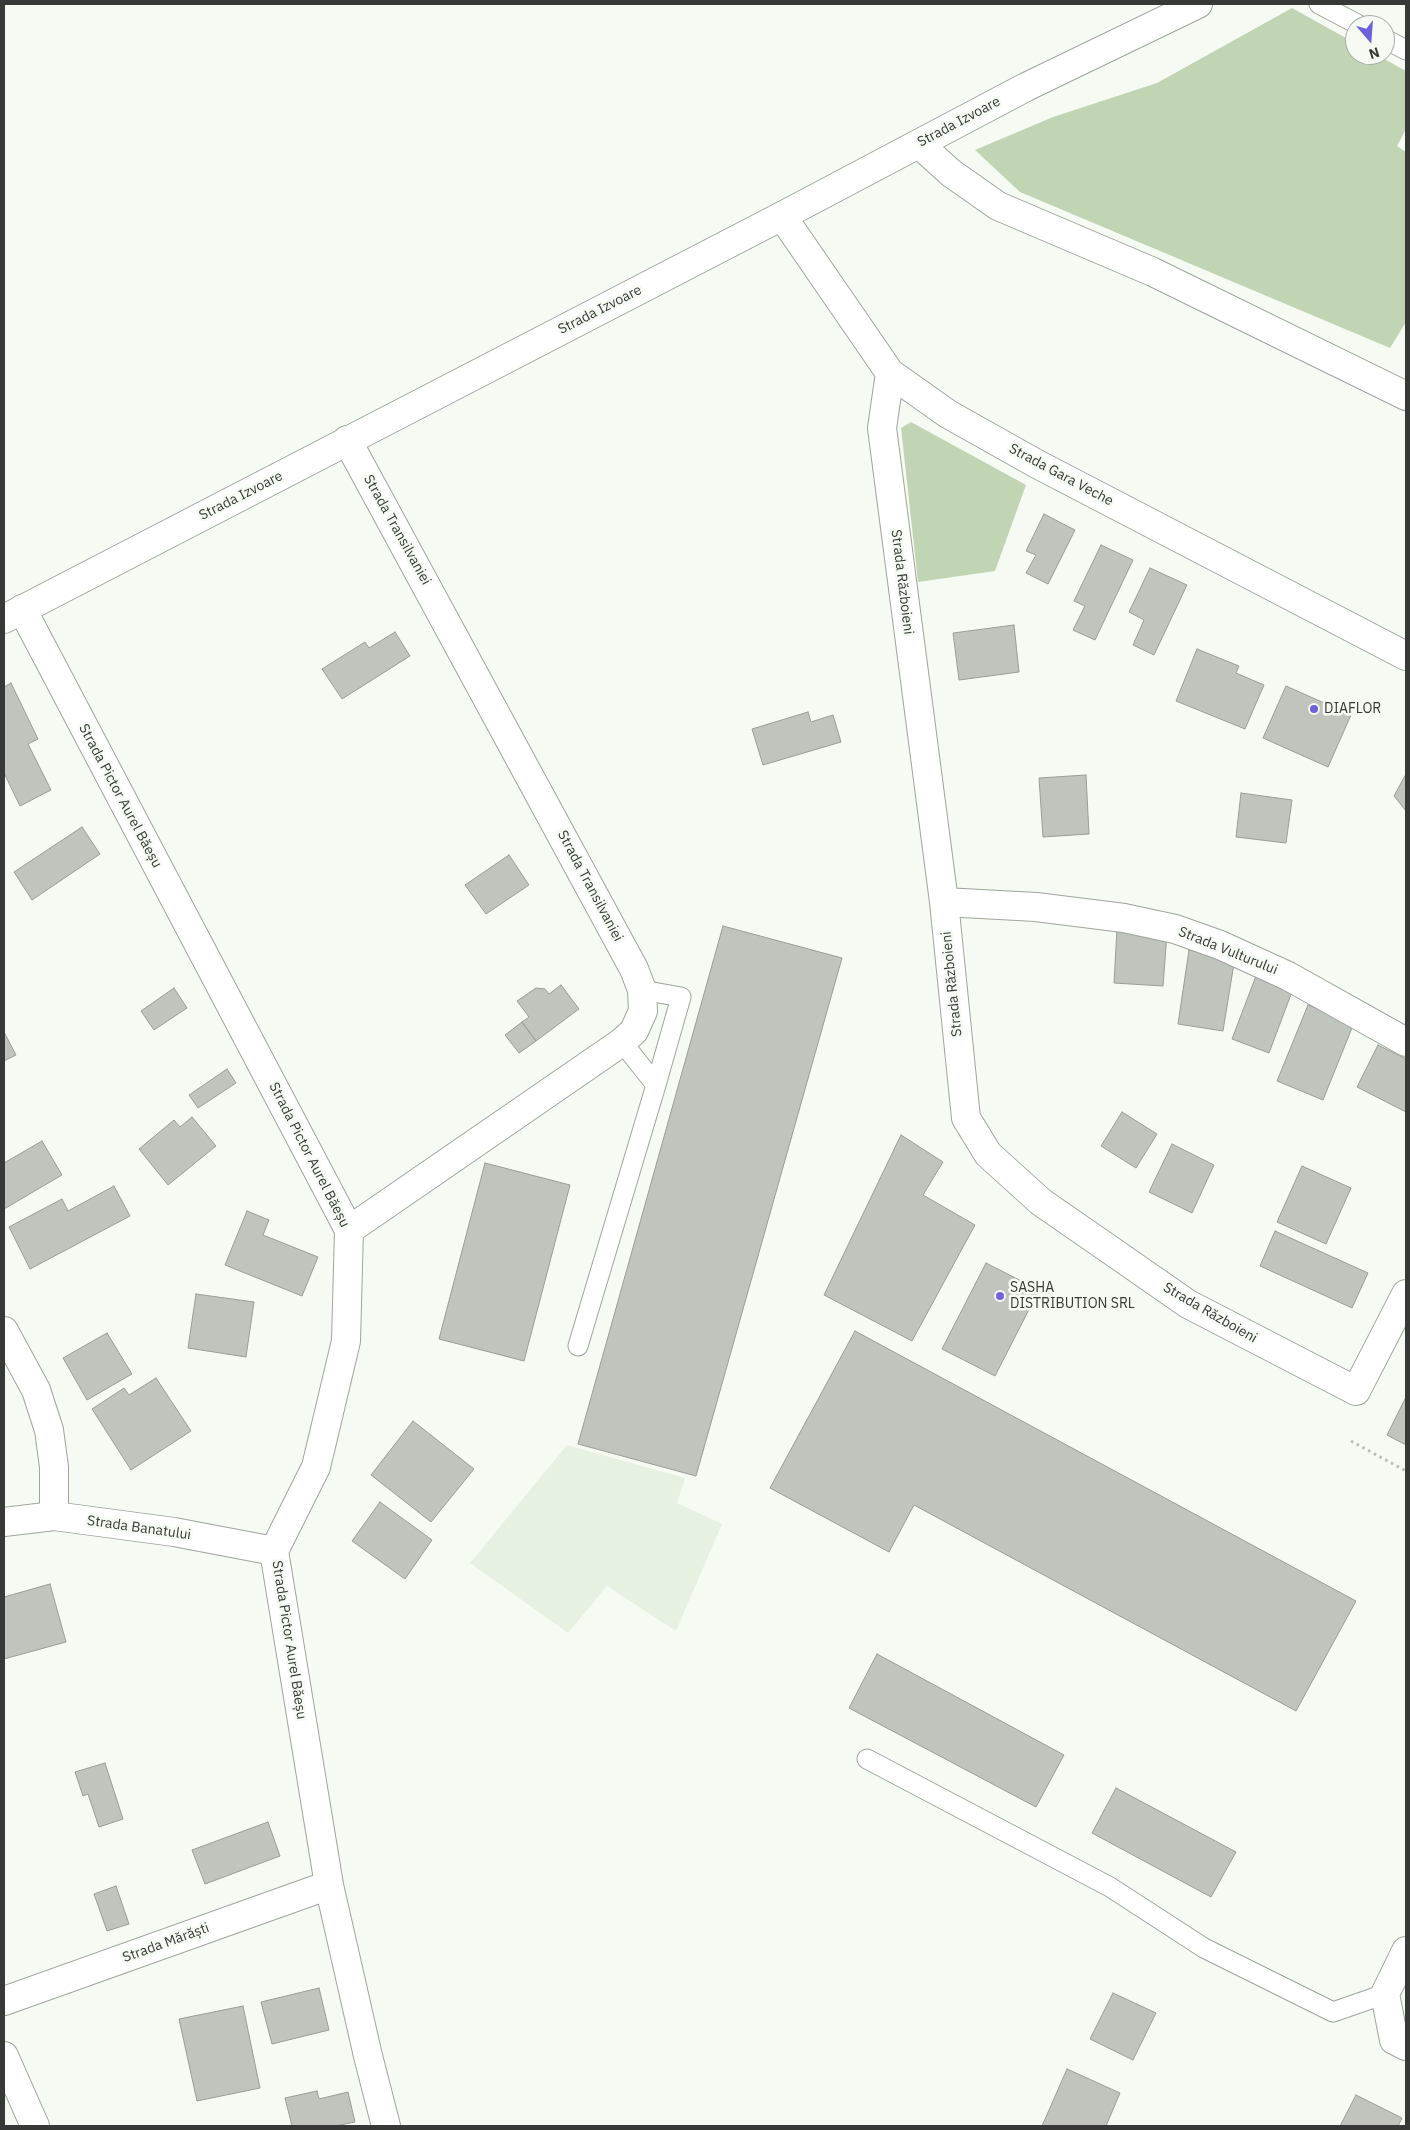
<!DOCTYPE html>
<meta charset="utf-8">
<style>
body{margin:0}
#map{position:relative;width:1410px;height:2130px;overflow:hidden;background:#f5fbf2;font-family:"IBM Plex Sans",sans-serif}
canvas{display:block}
.frame{position:absolute;inset:0;border:5px solid #373936;pointer-events:none}
.north{position:absolute;left:1345px;top:15px;width:50px;height:50px;box-sizing:border-box;background:#f5fbf2;border:1px solid #a9ada7;border-radius:50%;rotate:162deg;font-size:14px;font-weight:700;line-height:20px;text-align:center;color:#373936}
.north::after{content:'';display:block;margin:auto;width:18px;height:22px;background:#6d62dc;clip-path:polygon(50% 0,100% 100%,50% 72%,0 100%)}
</style>
<div id="map">
<canvas width="1410" height="2130"></canvas>
<div class="frame"></div>
<div class="north">N</div>
</div>
<script>
const ctx = document.querySelector('canvas').getContext('2d');
ctx.lineJoin = 'round';
function fill(path, color) { ctx.fillStyle = color; ctx.fill(path, 'evenodd'); }
const toPath = rows => new Path2D(rows.map(r => 'M' + r).join(''));
function trace(path, color, width, dash) { ctx.strokeStyle = color; ctx.lineWidth = width; ctx.lineCap = dash ? 'butt' : 'round'; ctx.setLineDash(dash || []); ctx.stroke(path); }
function drawText(font, color, halo, rows, align = 'center') {
  ctx.font = font + ' "IBM Plex Sans",sans-serif'; ctx.lineWidth = 5; ctx.setLineDash([]); ctx.textBaseline = 'middle'; ctx.strokeStyle = halo; ctx.fillStyle = color; for (const [text, x, y, turn = 0] of rows) {
    ctx.save(); ctx.translate(x, y); ctx.rotate((+turn || 0) * Math.PI / 180); ctx.textAlign = isNaN(turn) ? turn : align; if (halo) ctx.strokeText(text, 0, 0); ctx.fillText(text, 0, 0); ctx.restore();
  }
}
const built = toPath([
 [567,1445,685,1478,677,1503,722,1524,676,1631,607,1586,568,1633,470,1563]
]);
const green = toPath([
 [1292,8,1355,43,1355,55,1377,55,1406,71,1406,129,1397,146,1406,152,1406,322,1390,348,1020,192,975,150,1053,117,1157,83],
 [911,422,1026,485,995,571,918,582,901,428]
]);
const building = toPath([
 [1044,514,1075,530,1048,584,1026,573,1036,555,1026,551,1044,514],
 [1101,545,1133,560,1095,640,1073,630,1085,606,1074,601,1101,545],
 [1150,568,1187,585,1154,655,1133,645,1144,620,1129,612,1150,568],
 [1014,625,1019,672,959,680,953,633,1014,625],
 [395,632,410,656,342,699,322,669,365,642,369,648,395,632],
 [1197,649,1239,666,1236,673,1264,685,1245,729,1176,701,1197,649],
 [11,683,38,739,28,744,51,790,20,806,4,773,4,687,11,683],
 [1286,686,1351,715,1328,767,1263,738,1286,686],
 [808,712,811,722,833,715,841,742,763,765,752,729,808,712],
 [1406,774,1406,811,1394,796,1406,774],
 [1086,775,1089,834,1043,837,1039,778,1086,775],
 [1241,793,1292,800,1286,843,1236,837,1241,793],
 [82,827,100,854,32,900,14,872,82,827],
 [509,855,529,885,486,914,465,885,509,855],
 [723,926,842,958,696,1476,578,1444,723,926],
 [1117,929,1167,933,1163,986,1114,983,1117,929],
 [1189,950,1235,957,1223,1031,1178,1024,1189,950],
 [1256,976,1293,989,1269,1053,1232,1039,1256,976],
 [561,985,579,1009,536,1041,522,1022,529,1017,517,1001,536,988,545,989,549,994,561,985],
 [174,988,187,1008,154,1030,141,1011,174,988],
 [1308,1005,1354,1023,1323,1100,1277,1081,1308,1005],
 [522,1022,536,1041,519,1053,505,1035,522,1022],
 [4,1032,16,1055,4,1061,4,1032],
 [1378,1045,1406,1059,1406,1112,1357,1087,1378,1045],
 [227,1069,236,1083,198,1108,189,1095,227,1069],
 [1122,1112,1157,1134,1136,1168,1101,1146,1122,1112],
 [192,1117,216,1146,168,1185,139,1149,174,1120,180,1127,192,1117],
 [901,1135,943,1162,923,1195,975,1225,912,1341,824,1295,901,1135],
 [42,1141,62,1175,4,1209,4,1163,42,1141],
 [1172,1144,1214,1165,1192,1213,1149,1192,1172,1144],
 [485,1163,570,1185,524,1361,439,1339,485,1163],
 [1302,1166,1351,1188,1326,1244,1277,1222,1302,1166],
 [114,1186,130,1216,30,1269,9,1227,62,1199,68,1211,114,1186],
 [247,1211,269,1220,263,1235,318,1257,302,1296,225,1265,247,1211],
 [1275,1231,1368,1273,1352,1308,1260,1266,1275,1231],
 [986,1263,1039,1290,995,1376,942,1349,986,1263],
 [196,1294,254,1302,246,1357,188,1348,196,1294],
 [855,1331,1356,1601,1296,1711,914,1505,889,1552,770,1488,855,1331],
 [107,1333,132,1374,87,1400,63,1358,107,1333],
 [156,1378,191,1431,131,1470,92,1409,124,1388,129,1395,156,1378],
 [1406,1397,1406,1445,1387,1435,1406,1397],
 [413,1421,474,1469,431,1522,371,1475,413,1421],
 [380,1502,432,1540,405,1579,352,1541,380,1502],
 [50,1584,66,1642,4,1659,4,1597,50,1584],
 [877,1654,1064,1755,1036,1807,849,1708,877,1654],
 [105,1763,123,1819,99,1827,88,1794,83,1796,75,1772,105,1763],
 [1116,1788,1236,1852,1211,1897,1092,1833,1116,1788],
 [268,1822,280,1856,205,1884,192,1850,268,1822],
 [116,1886,129,1924,107,1931,94,1894,116,1886],
 [319,1988,329,2030,272,2044,261,2002,319,1988],
 [1113,1993,1156,2013,1133,2060,1090,2039,1113,1993],
 [243,2006,260,2088,197,2101,179,2019,243,2006],
 [1067,2069,1120,2093,1106,2126,1042,2126,1067,2069],
 [317,2091,319,2099,348,2092,355,2122,335,2126,292,2126,285,2098,317,2091],
 [1356,2095,1402,2118,1398,2126,1340,2126,1356,2095]
]);
const path = toPath([
 [1351,1441,1406,1471]
]);
const service = toPath([
 [1319,4,1359,25],
 [1385,39,1406,50],
 [642,990,681,997,656,1085],
 [578,1346,656,1085,622,1042],
 [867,1759,1110,1887,1204,1948,1333,2012,1385,1994]
]);
const minor = toPath([
 [919,144,951,173,998,206,1153,272,1406,396],
 [782,216,890,373,948,414,1037,464,1406,656],
 [890,373,882,428,944,902,966,1118,988,1154,1041,1202,1106,1247,1188,1304,1356,1391,1406,1294],
 [347,440,634,969,642,990,643,1011,634,1031,622,1042,349,1230],
 [22,609,349,1230,346,1341,316,1467,274,1551,329,1885,368,2056,386,2126],
 [944,902,1036,907,1124,918,1175,929,1220,945,1288,976,1406,1042],
 [4,1331,36,1390,49,1430,54,1467,54,1516],
 [4,1522,54,1516,174,1532,274,1551],
 [1406,1951,1385,1994,1394,2040,1406,2046],
 [4,2001,329,1885],
 [4,2056,35,2126]
]);
const secondary = toPath([
 [4,619,782,216,1026,87,1198,4]
]);
const markers = [
 [1314,709,5,"#6d62dc"],
 [1000,1296,5,"#6d62dc"]
];
const streetNames = [
 ["Strada Izvoare",959,122,-28],
 ["Strada Izvoare",600,310,-27],
 ["Strada Gara Veche",1061,475,28],
 ["Strada Izvoare",241,496,-27],
 ["Strada Transilvaniei",397,530,61],
 ["Strada Războieni",902,582,83],
 ["Strada Pictor Aurel Băeșu",120,796,62],
 ["Strada Transilvaniei",590,886,62],
 ["Strada Vulturului",1228,951,22],
 ["Strada Războieni",952,984,-96],
 ["Strada Pictor Aurel Băeșu",309,1155,63],
 ["Strada Războieni",1210,1313,30],
 ["Strada Banatului",139,1528,8],
 ["Strada Pictor Aurel Băeșu",289,1640,81],
 ["Strada Mărăști",166,1943,-20]
];
const poiNames = [
 ["DIAFLOR",1324,709],
 ["SASHA",1010,1288],
 ["DISTRIBUTION SRL",1010,1304]
];
fill(built, '#e7f1e2');
fill(green, '#c1d5b4');
fill(building, '#bfc4bc');
trace(building, '#989d95', 1);
trace(service, '#9fa49c', 21);
trace(minor, '#9fa49c', 30);
trace(secondary, '#9fa49c', 30);
trace(path, '#b8bdb6', 3, [2.5, 4]);
trace(service, '#fff', 19);
trace(minor, '#fff', 28);
trace(secondary, '#fff', 28);
for (const [x, y, r, color] of markers) { const dot = new Path2D(); dot.arc(x, y, r, 0, 2 * Math.PI); ctx.fillStyle = color; ctx.fill(dot); trace(dot, '#f5fbf2', 2); }
drawText('14px', '#373936', '#f5fbf2', streetNames);
drawText('14px', '#373936', '#f5fbf2', poiNames, 'left');
</script>
